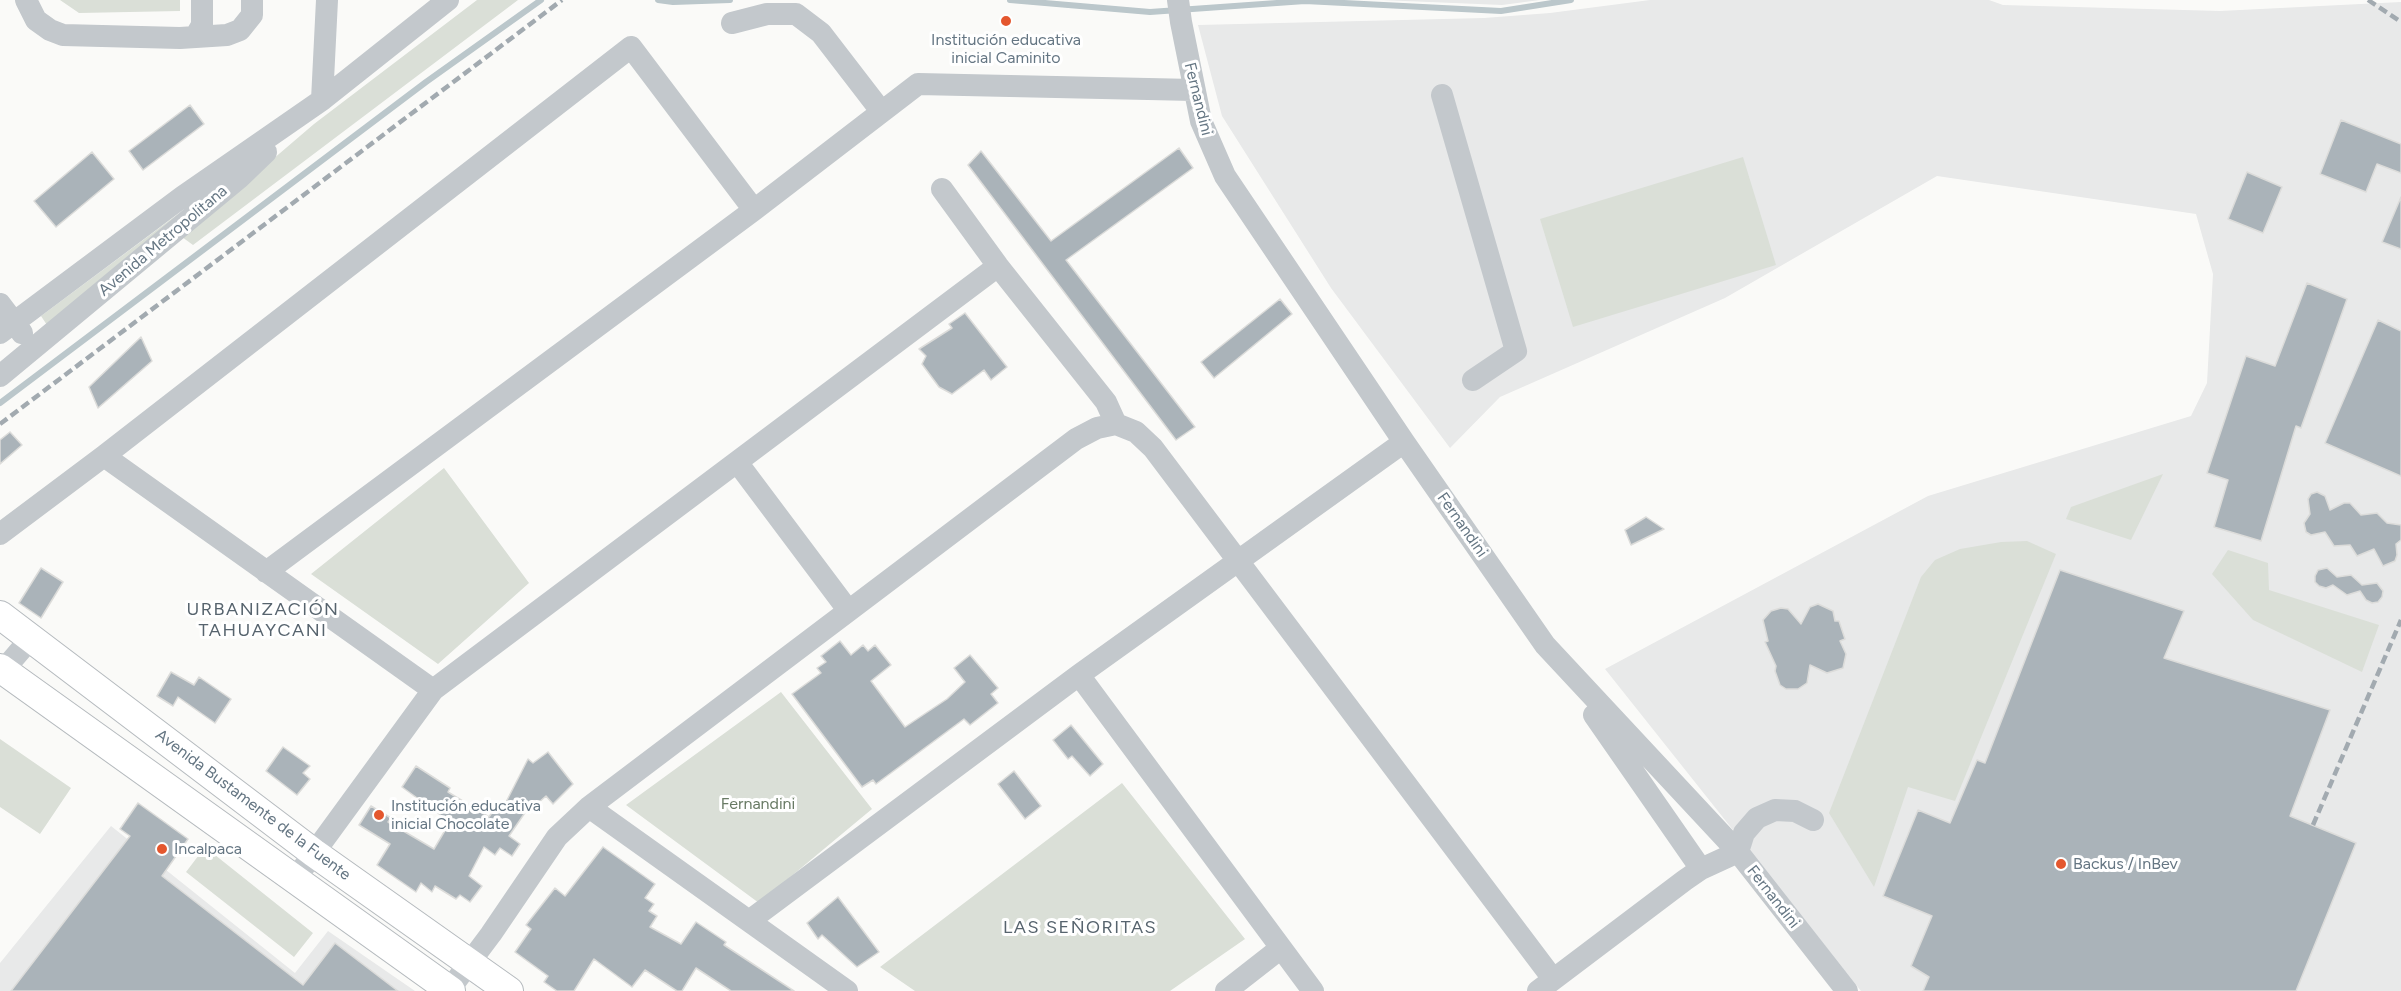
<!DOCTYPE html>
<meta charset="utf-8">
<style>
body{margin:0}
canvas{display:block;background:#fafaf8}
</style>
<canvas width="2401" height="991"></canvas>
<script>
const ctx = document.querySelector('canvas').getContext('2d');
ctx.lineJoin = 'round';
function fill(path, color) { ctx.fillStyle = color; ctx.fill(path, 'evenodd'); }
const toPath = rows => new Path2D(rows.map(r => 'M' + r).join(''));
function trace(path, color, width, dash) { ctx.strokeStyle = color; ctx.lineWidth = width; ctx.lineCap = dash ? 'butt' : 'round'; ctx.setLineDash(dash || []); ctx.stroke(path); }
function drawText(font, color, halo, rows, align = 'center') {
  ctx.font = font + ' Figtree,sans-serif'; ctx.lineWidth = 6; ctx.setLineDash([]); ctx.textBaseline = 'middle'; ctx.strokeStyle = halo; ctx.fillStyle = color; for (const [text, x, y, turn = 0] of rows) {
    ctx.save(); ctx.translate(x, y); ctx.rotate((+turn || 0) * Math.PI / 180); ctx.textAlign = isNaN(turn) ? turn : align; if (halo) ctx.strokeText(text, 0, 0); ctx.fillText(text, 0, 0); ctx.restore();
  }
}
const built = toPath([
 [1381,0,1540,0,1502,5],
 [1650,0,1989,0,2003,5,2220,11,2401,2,2401,991,1861,991,1605,669,1928,496,2191,416,2207,383,2213,274,2196,214,1937,176,1725,298,1500,397,1450,448,1331,288,1222,116,1198,25,1484,18,1550,13],
 [111,826,295,973,328,931,415,991,0,991,0,963]
]);
const green = toPath([
 [60,0,180,0,180,11,79,13],
 [477,0,518,0,193,245,182,237,314,124],
 [1743,157,1776,265,1573,327,1540,219],
 [213,188,47,325,41,316],
 [444,468,529,583,438,664,311,574],
 [2163,474,2131,540,2066,519,2071,507],
 [2027,541,2056,554,1955,801,1908,787,1874,887,1829,813,1921,577,1935,560,1960,549,2001,542],
 [2228,550,2268,563,2269,590,2379,625,2362,672,2253,620,2212,574],
 [781,692,872,809,759,903,626,805],
 [0,739,71,788,40,834,0,807],
 [1122,783,1245,939,1170,991,915,991,880,967],
 [205,847,313,933,294,957,186,872]
]);
const stream = toPath([
 [658,0,673,2,730,0],
 [1010,0,1150,12,1305,1,1501,11,1571,0],
 [0,403,426,82,541,0]
]);
const building = toPath([
 [190,105,204,124,143,170,129,151,190,105],
 [2341,120,2401,144,2401,173,2377,164,2366,192,2320,174,2341,120],
 [1179,148,1193,168,1066,260,1195,427,1176,440,968,165,981,151,1051,241,1179,148],
 [92,152,114,179,56,227,34,201,92,152],
 [2247,172,2282,187,2263,233,2228,219,2247,172],
 [2401,197,2401,249,2382,242,2401,197],
 [2307,283,2347,299,2301,428,2296,426,2261,541,2214,527,2228,480,2207,473,2246,356,2275,366,2307,283],
 [1280,299,1292,314,1214,378,1201,362,1280,299],
 [965,313,1007,367,991,380,984,370,952,394,939,387,922,364,926,356,919,349,952,328,949,324,965,313],
 [2378,320,2401,331,2401,476,2325,443,2378,320],
 [141,337,152,361,98,408,89,387,141,337],
 [10,432,22,445,0,464,0,440,10,432],
 [2317,492,2325,496,2330,510,2344,503,2350,503,2361,515,2377,513,2387,523,2401,525,2401,540,2396,544,2397,555,2395,561,2383,566,2374,549,2357,556,2350,545,2334,546,2325,532,2311,535,2306,532,2304,523,2310,514,2308,499,2311,494,2317,492],
 [1646,517,1664,529,1631,545,1625,530,1646,517],
 [41,568,63,582,41,618,19,603,41,568],
 [2327,568,2337,577,2351,575,2362,585,2377,583,2383,591,2382,597,2378,602,2372,603,2366,600,2360,591,2347,595,2333,585,2326,588,2319,586,2315,582,2315,576,2318,570,2327,568],
 [2060,570,2184,611,2164,658,2330,710,2290,816,2356,843,2296,991,1923,991,1929,977,1911,966,1932,916,1883,896,1918,810,1950,823,1977,760,1985,763,2060,570],
 [1818,604,1833,611,1835,621,1839,621,1845,639,1840,641,1846,654,1843,668,1827,673,1810,665,1807,683,1798,689,1786,689,1780,685,1775,671,1776,666,1765,642,1768,641,1763,620,1771,611,1781,608,1788,609,1801,624,1810,607,1818,604],
 [840,641,851,655,863,645,868,651,875,645,891,665,871,681,905,727,947,699,965,682,954,668,970,655,998,688,991,694,998,703,970,725,964,719,876,784,873,780,862,787,792,694,821,673,817,668,826,662,821,656,840,641],
 [171,672,194,685,199,677,231,699,215,723,178,697,173,706,157,696,171,672],
 [1071,725,1103,764,1090,776,1072,756,1068,759,1053,740,1071,725],
 [283,747,310,766,303,773,310,779,297,795,266,771,283,747],
 [548,752,573,784,553,804,546,796,537,804,533,801,509,836,520,844,512,856,500,848,495,855,484,847,469,876,482,886,470,902,460,895,456,899,435,886,432,892,421,883,416,892,377,865,390,844,359,825,371,806,391,818,388,822,434,849,450,822,402,787,416,766,450,788,448,792,489,817,499,802,504,806,528,759,533,763,548,752],
 [1014,771,1041,806,1025,819,998,784,1014,771],
 [138,803,188,839,162,876,303,985,335,943,398,991,11,991,130,836,120,829,138,803],
 [603,847,655,884,645,898,654,904,649,911,657,916,650,927,681,944,696,922,726,942,724,945,794,991,731,991,696,968,682,991,677,991,645,970,632,987,594,959,574,991,557,991,544,982,548,976,515,952,531,929,526,925,555,888,565,896,603,847],
 [838,897,879,952,857,967,822,935,818,939,807,923,838,897]
]);
const minor = toPath([
 [26,0,36,20,50,30,63,35,180,38,227,35,240,30,252,15,252,0],
 [1178,0,1181,22,1201,121,1225,176,1404,442,1545,645,1738,852,1847,991],
 [732,23,767,14,796,14,821,33,881,111],
 [195,37,202,25,202,0],
 [1442,95,1516,351,1473,380],
 [322,100,327,0],
 [942,189,998,266,1106,402,1116,424],
 [0,304,22,333],
 [0,333,182,197,322,100,448,0],
 [0,376,239,178,266,152],
 [104,456,433,690],
 [737,462,848,610],
 [0,534,104,456,631,47,754,210],
 [266,572,754,210,918,84,1194,90],
 [0,674,31,638],
 [1079,675,1313,991],
 [1594,715,1701,869],
 [589,807,847,991],
 [295,879,433,690,998,266],
 [749,921,1079,675,1404,442],
 [449,990,491,934,557,837,589,807,1076,439,1097,428,1116,424,1136,432,1153,448,1553,979],
 [1226,991,1281,948],
 [1538,991,1685,880,1701,869,1738,852,1744,833,1757,818,1775,810,1795,811,1813,820]
]);
const major = toPath([
 [0,615,314,853,509,991],
 [0,668,451,991]
]);
const rail = toPath([
 [2368,0,2401,22],
 [0,424,562,0],
 [2313,825,2401,620]
]);
const markers = [
 [1006,21,6,"#e4572e"],
 [379,815,6,"#e4572e"],
 [162,849,6,"#e4572e"],
 [2061,864,6,"#e4572e"]
];
const poiNames = [
 ["Institución educativa",1006,40,"center"],
 ["inicial Caminito",1006,58,"center"],
 ["Institución educativa",391,806],
 ["inicial Chocolate",391,824],
 ["Incalpaca",174,849],
 ["Backus / InBev",2073,864]
];
const streetNames = [
 ["Fernandini",1198,99,76],
 ["Avenida Metropolitana",163,241,-40],
 ["Fernandini",1462,525,55],
 ["Avenida Bustamente de la Fuente",253,805,37],
 ["Fernandini",1773,897,52]
];
const parkNames = [
 ["Fernandini",758,804]
];
const neighbourhoodNames = [
 ["URBANIZACIÓN",263,610],
 ["TAHUAYCANI",263,631],
 ["LAS SEÑORITAS",1080,928]
];
fill(built, '#e8e9e9');
fill(green, '#dadfd7');
trace(stream, '#bbc7cb', 6);
fill(building, '#aab3b9');
trace(building, '#dcdcda', 1.5);
trace(major, '#b5babe', 30);
trace(minor, '#c3c8cc', 22);
trace(major, '#fff', 28);
trace(rail, '#a2aab0', 4.5, [9, 4.5]);
for (const [x, y, r, color] of markers) { const dot = new Path2D(); dot.arc(x, y, r, 0, 2 * Math.PI); ctx.fillStyle = color; ctx.fill(dot); trace(dot, '#fff', 2); }
drawText('16px', '#657683', '#fff', poiNames, 'left');
drawText('16px', '#657683', '#fff', streetNames);
drawText('16px', '#687a64', '#fff', parkNames);
ctx.letterSpacing = '1.5px';
drawText('18px', '#57646e', '#fff', neighbourhoodNames);
ctx.letterSpacing = '0px';
</script>
